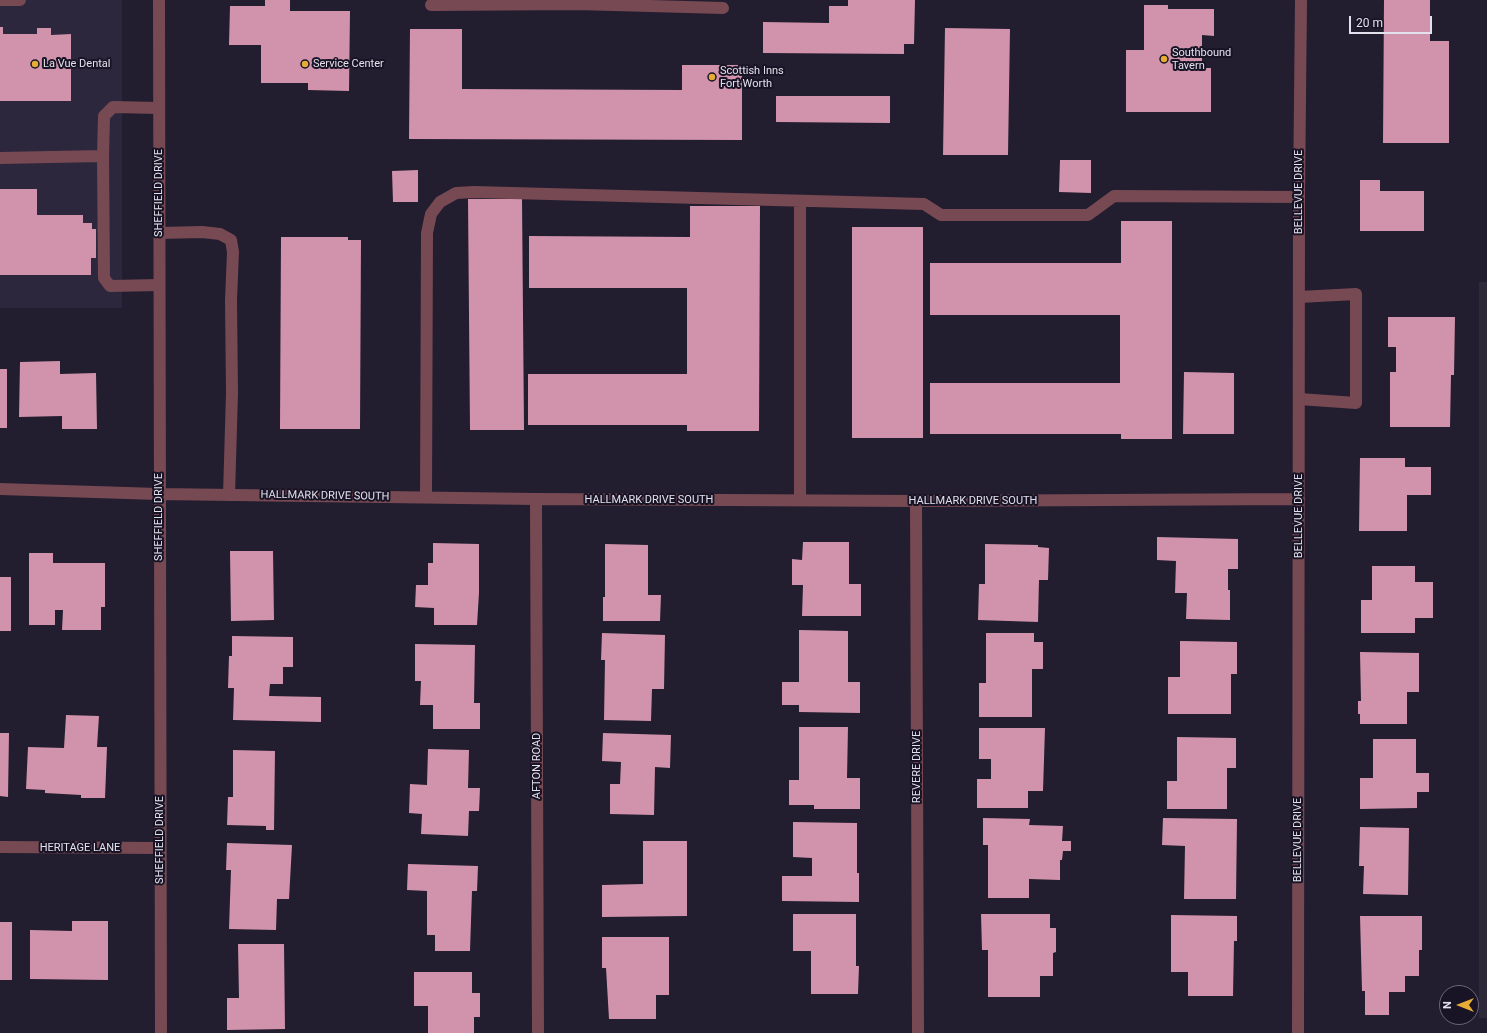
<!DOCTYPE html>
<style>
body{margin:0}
#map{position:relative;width:1487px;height:1033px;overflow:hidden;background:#221d2f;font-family:Roboto,sans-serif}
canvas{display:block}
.north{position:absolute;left:1439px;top:985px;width:40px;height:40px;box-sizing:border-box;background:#191425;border:1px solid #6a6675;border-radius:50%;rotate:270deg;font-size:11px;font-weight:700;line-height:16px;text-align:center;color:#e3e1ed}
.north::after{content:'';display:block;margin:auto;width:14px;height:18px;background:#e5ad35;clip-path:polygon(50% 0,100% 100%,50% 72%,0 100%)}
.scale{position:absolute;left:1349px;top:16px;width:83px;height:18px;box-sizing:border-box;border:2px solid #e3e1ed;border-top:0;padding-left:5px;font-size:12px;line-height:14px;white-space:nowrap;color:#e3e1ed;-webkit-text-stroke:3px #191425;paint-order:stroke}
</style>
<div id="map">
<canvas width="1487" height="1033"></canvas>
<div class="north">N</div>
<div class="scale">20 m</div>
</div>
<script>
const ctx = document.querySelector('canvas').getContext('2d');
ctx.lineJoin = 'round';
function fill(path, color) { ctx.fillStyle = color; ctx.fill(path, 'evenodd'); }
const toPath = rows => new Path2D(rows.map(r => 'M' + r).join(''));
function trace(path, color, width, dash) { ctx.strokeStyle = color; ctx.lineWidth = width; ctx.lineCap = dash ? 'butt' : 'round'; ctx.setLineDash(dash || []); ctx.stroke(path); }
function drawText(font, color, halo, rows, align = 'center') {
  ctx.font = font + ' Roboto,sans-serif'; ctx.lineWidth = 4; ctx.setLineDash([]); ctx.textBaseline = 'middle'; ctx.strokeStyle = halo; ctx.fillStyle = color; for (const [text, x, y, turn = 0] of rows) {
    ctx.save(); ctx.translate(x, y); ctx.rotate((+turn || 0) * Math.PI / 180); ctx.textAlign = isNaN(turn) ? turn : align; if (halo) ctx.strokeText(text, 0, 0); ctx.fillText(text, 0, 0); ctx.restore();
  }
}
const built = toPath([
 [0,0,122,0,122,308,0,308]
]);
const education = toPath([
 [1479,282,1487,282,1487,1018,1479,1018]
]);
const building = toPath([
 [265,0,290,0,290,11,350,11,349,91,308,90,308,83,261,83,261,45,229,45,230,6,265,6],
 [848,0,915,0,914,44,904,44,904,54,763,53,763,22,829,23,829,6,848,6],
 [1384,0,1430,0,1430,41,1449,41,1449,143,1383,143],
 [1144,5,1168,5,1168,9,1214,9,1214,36,1202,35,1202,68,1211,68,1211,112,1126,112,1126,50,1144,50],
 [0,27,3,27,3,34,37,34,37,28,51,28,51,35,71,34,71,101,0,101],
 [945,28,1010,29,1008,155,943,155],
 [410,29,462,29,462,89,682,90,682,65,742,65,742,140,409,139],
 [776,96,890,96,890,123,776,122],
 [1060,160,1091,160,1091,193,1059,192],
 [418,170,418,202,393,202,392,171],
 [1360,180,1380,180,1380,191,1424,191,1424,231,1360,231],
 [0,189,37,189,37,215,83,215,83,223,92,223,92,229,96,229,96,258,91,258,91,275,0,275],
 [468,199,522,199,524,430,470,430],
 [690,206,760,206,759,431,687,431,687,425,528,425,528,374,687,374,687,288,529,288,529,236,690,237],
 [1121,221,1172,221,1172,439,1121,439,1121,434,930,434,930,383,1120,383,1120,315,930,315,930,263,1121,263],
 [852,227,923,227,923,438,852,438],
 [281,237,348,237,348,240,361,240,360,429,280,429],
 [1388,317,1455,317,1454,375,1451,375,1450,427,1390,427,1390,372,1396,372,1396,347,1388,347],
 [60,361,60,374,96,373,97,429,62,429,62,416,19,417,20,362],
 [0,369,7,369,7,428,0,428],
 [1184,372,1234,373,1234,434,1183,434],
 [1360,458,1405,458,1405,467,1431,467,1431,495,1407,495,1407,531,1359,531],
 [1157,537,1238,539,1238,569,1228,569,1228,590,1230,590,1230,620,1186,619,1187,593,1175,593,1176,561,1157,560],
 [803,542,849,542,849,584,861,584,861,616,802,616,803,585,792,585,792,559,802,560],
 [433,543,479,544,479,593,477,625,434,625,434,608,415,607,416,585,428,585,428,563,433,563],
 [605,544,648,545,648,595,661,595,660,621,603,621,603,597,605,597],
 [985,544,1038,545,1038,547,1049,548,1048,580,1039,580,1038,622,978,620,979,584,985,584],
 [230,551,273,551,274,620,231,621],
 [29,553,53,553,53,563,105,563,105,607,101,607,101,630,62,630,63,610,55,610,55,625,29,625],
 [1372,566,1415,566,1415,582,1433,582,1433,618,1415,618,1415,633,1361,633,1361,600,1372,600],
 [0,577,11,577,11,631,0,631],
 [799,630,848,631,848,682,860,682,860,713,799,712,799,705,782,705,782,682,799,682],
 [602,633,665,635,664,689,652,689,651,721,604,720,605,660,601,660],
 [986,633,1034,633,1034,642,1043,642,1043,669,1032,669,1032,717,979,717,979,683,986,683],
 [232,636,293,637,293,667,283,667,283,684,270,684,269,696,321,697,321,722,233,720,234,688,228,688,229,656,232,656],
 [1180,641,1237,642,1237,674,1231,674,1231,714,1168,714,1168,677,1180,677],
 [415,644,475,645,474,703,480,703,480,729,433,729,433,705,420,705,421,681,415,681],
 [1360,652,1419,653,1419,692,1407,692,1407,724,1360,724,1360,714,1358,714,1358,701,1361,701],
 [66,715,99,716,97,747,107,747,105,798,81,798,81,795,45,793,45,790,26,789,28,747,64,748],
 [799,727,848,727,847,778,860,778,860,809,814,809,814,805,789,805,789,780,799,780],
 [979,728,1045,728,1043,791,1028,791,1028,808,977,808,977,779,991,779,991,759,979,759],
 [0,733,9,733,8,797,0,796],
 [603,733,671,735,670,768,655,767,654,815,610,814,610,784,620,784,621,762,602,761],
 [1177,737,1236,738,1236,768,1227,768,1227,809,1167,809,1167,781,1177,781],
 [1373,739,1416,739,1416,773,1429,773,1429,792,1417,792,1417,808,1360,809,1360,778,1373,778],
 [428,749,469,750,468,788,480,788,479,811,469,811,468,836,421,834,422,814,409,813,410,784,427,785],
 [233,750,275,751,274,830,266,830,266,826,227,825,228,797,233,797],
 [983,818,1030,819,1029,825,1063,826,1062,841,1071,841,1071,851,1063,851,1062,860,1060,860,1060,880,1029,879,1029,898,988,898,988,845,983,845],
 [1163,818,1237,819,1236,899,1184,899,1185,846,1162,845],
 [793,822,857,823,857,873,859,873,859,902,782,901,782,876,812,876,812,858,793,857],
 [1360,827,1409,828,1408,895,1363,894,1364,866,1359,866],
 [643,841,687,841,687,916,602,917,602,885,643,884],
 [227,843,292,845,289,899,277,899,276,930,229,929,231,870,226,870],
 [408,864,478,866,477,891,472,891,470,951,435,951,435,935,427,935,427,891,407,890],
 [793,914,856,914,856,966,859,966,858,994,811,994,811,951,793,951],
 [981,914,1050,914,1050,928,1056,928,1056,952,1053,953,1053,976,1040,976,1040,997,988,997,988,950,982,950],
 [1171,915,1237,916,1237,941,1234,941,1233,996,1188,996,1188,972,1171,972],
 [1360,916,1422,916,1422,950,1419,950,1419,976,1405,976,1405,992,1389,992,1389,1015,1365,1015,1365,991,1362,991],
 [72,921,108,921,108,980,30,979,30,930,72,931],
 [0,922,12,922,12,980,0,980],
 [602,937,669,937,669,995,656,995,656,1019,609,1019,606,968,602,968],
 [238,944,284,944,285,1029,227,1030,227,998,239,998],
 [414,972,472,972,472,993,480,993,480,1017,474,1017,474,1033,428,1033,428,1006,414,1006]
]);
const lane = toPath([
 [0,0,20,0],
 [577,4,723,8],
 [431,5,577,4,577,0],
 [103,156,104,116,113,107,159,108],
 [0,158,103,156,104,278,110,286,159,285],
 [800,201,800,500],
 [159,233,202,232,220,234,231,240,233,252,231,300,232,393,229,495],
 [1299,297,1356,294,1356,403,1299,399],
 [426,497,427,233,431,214,440,202,456,193,474,192,924,204,941,215,1088,215,1114,196,1299,197]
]);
const street = toPath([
 [159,0,161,1033],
 [0,489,158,494,536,499,916,501,1299,499],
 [536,499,538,1033],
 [916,501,918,1033],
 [0,847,160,848],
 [1298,1033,1299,197,1301,0]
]);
const markers = [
 [1164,59,4,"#e5ad35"],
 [35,64,4,"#e5ad35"],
 [305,64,4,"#e5ad35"],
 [712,77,4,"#e5ad35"]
];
const poiNames = [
 ["Southbound",1172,53],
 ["Tavern",1172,66],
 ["La Vue Dental",43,64],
 ["Service Center",313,64],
 ["Scottish Inns",720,71],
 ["Fort Worth",720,84]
];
const streetNames = [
 ["BELLEVUE DRIVE",1299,192,-90],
 ["SHEFFIELD DRIVE",159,193,-90],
 ["HALLMARK DRIVE SOUTH",325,496,1],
 ["HALLMARK DRIVE SOUTH",649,500],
 ["HALLMARK DRIVE SOUTH",973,501],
 ["BELLEVUE DRIVE",1299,516,-90],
 ["SHEFFIELD DRIVE",159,517,-90],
 ["AFTON ROAD",537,766,-90],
 ["REVERE DRIVE",917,767,-90],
 ["SHEFFIELD DRIVE",160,840,-90],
 ["BELLEVUE DRIVE",1298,840,-90],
 ["HERITAGE LANE",80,848]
];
fill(built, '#2d273e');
fill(education, '#2d2939');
fill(building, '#d193ab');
trace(lane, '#774953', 12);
trace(street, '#774953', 12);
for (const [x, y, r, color] of markers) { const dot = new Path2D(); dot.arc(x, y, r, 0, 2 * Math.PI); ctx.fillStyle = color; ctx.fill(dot); trace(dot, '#191425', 1.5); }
drawText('11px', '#e3e1ed', '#191425', poiNames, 'left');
drawText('11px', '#e3e1ed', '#191425', streetNames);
</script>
